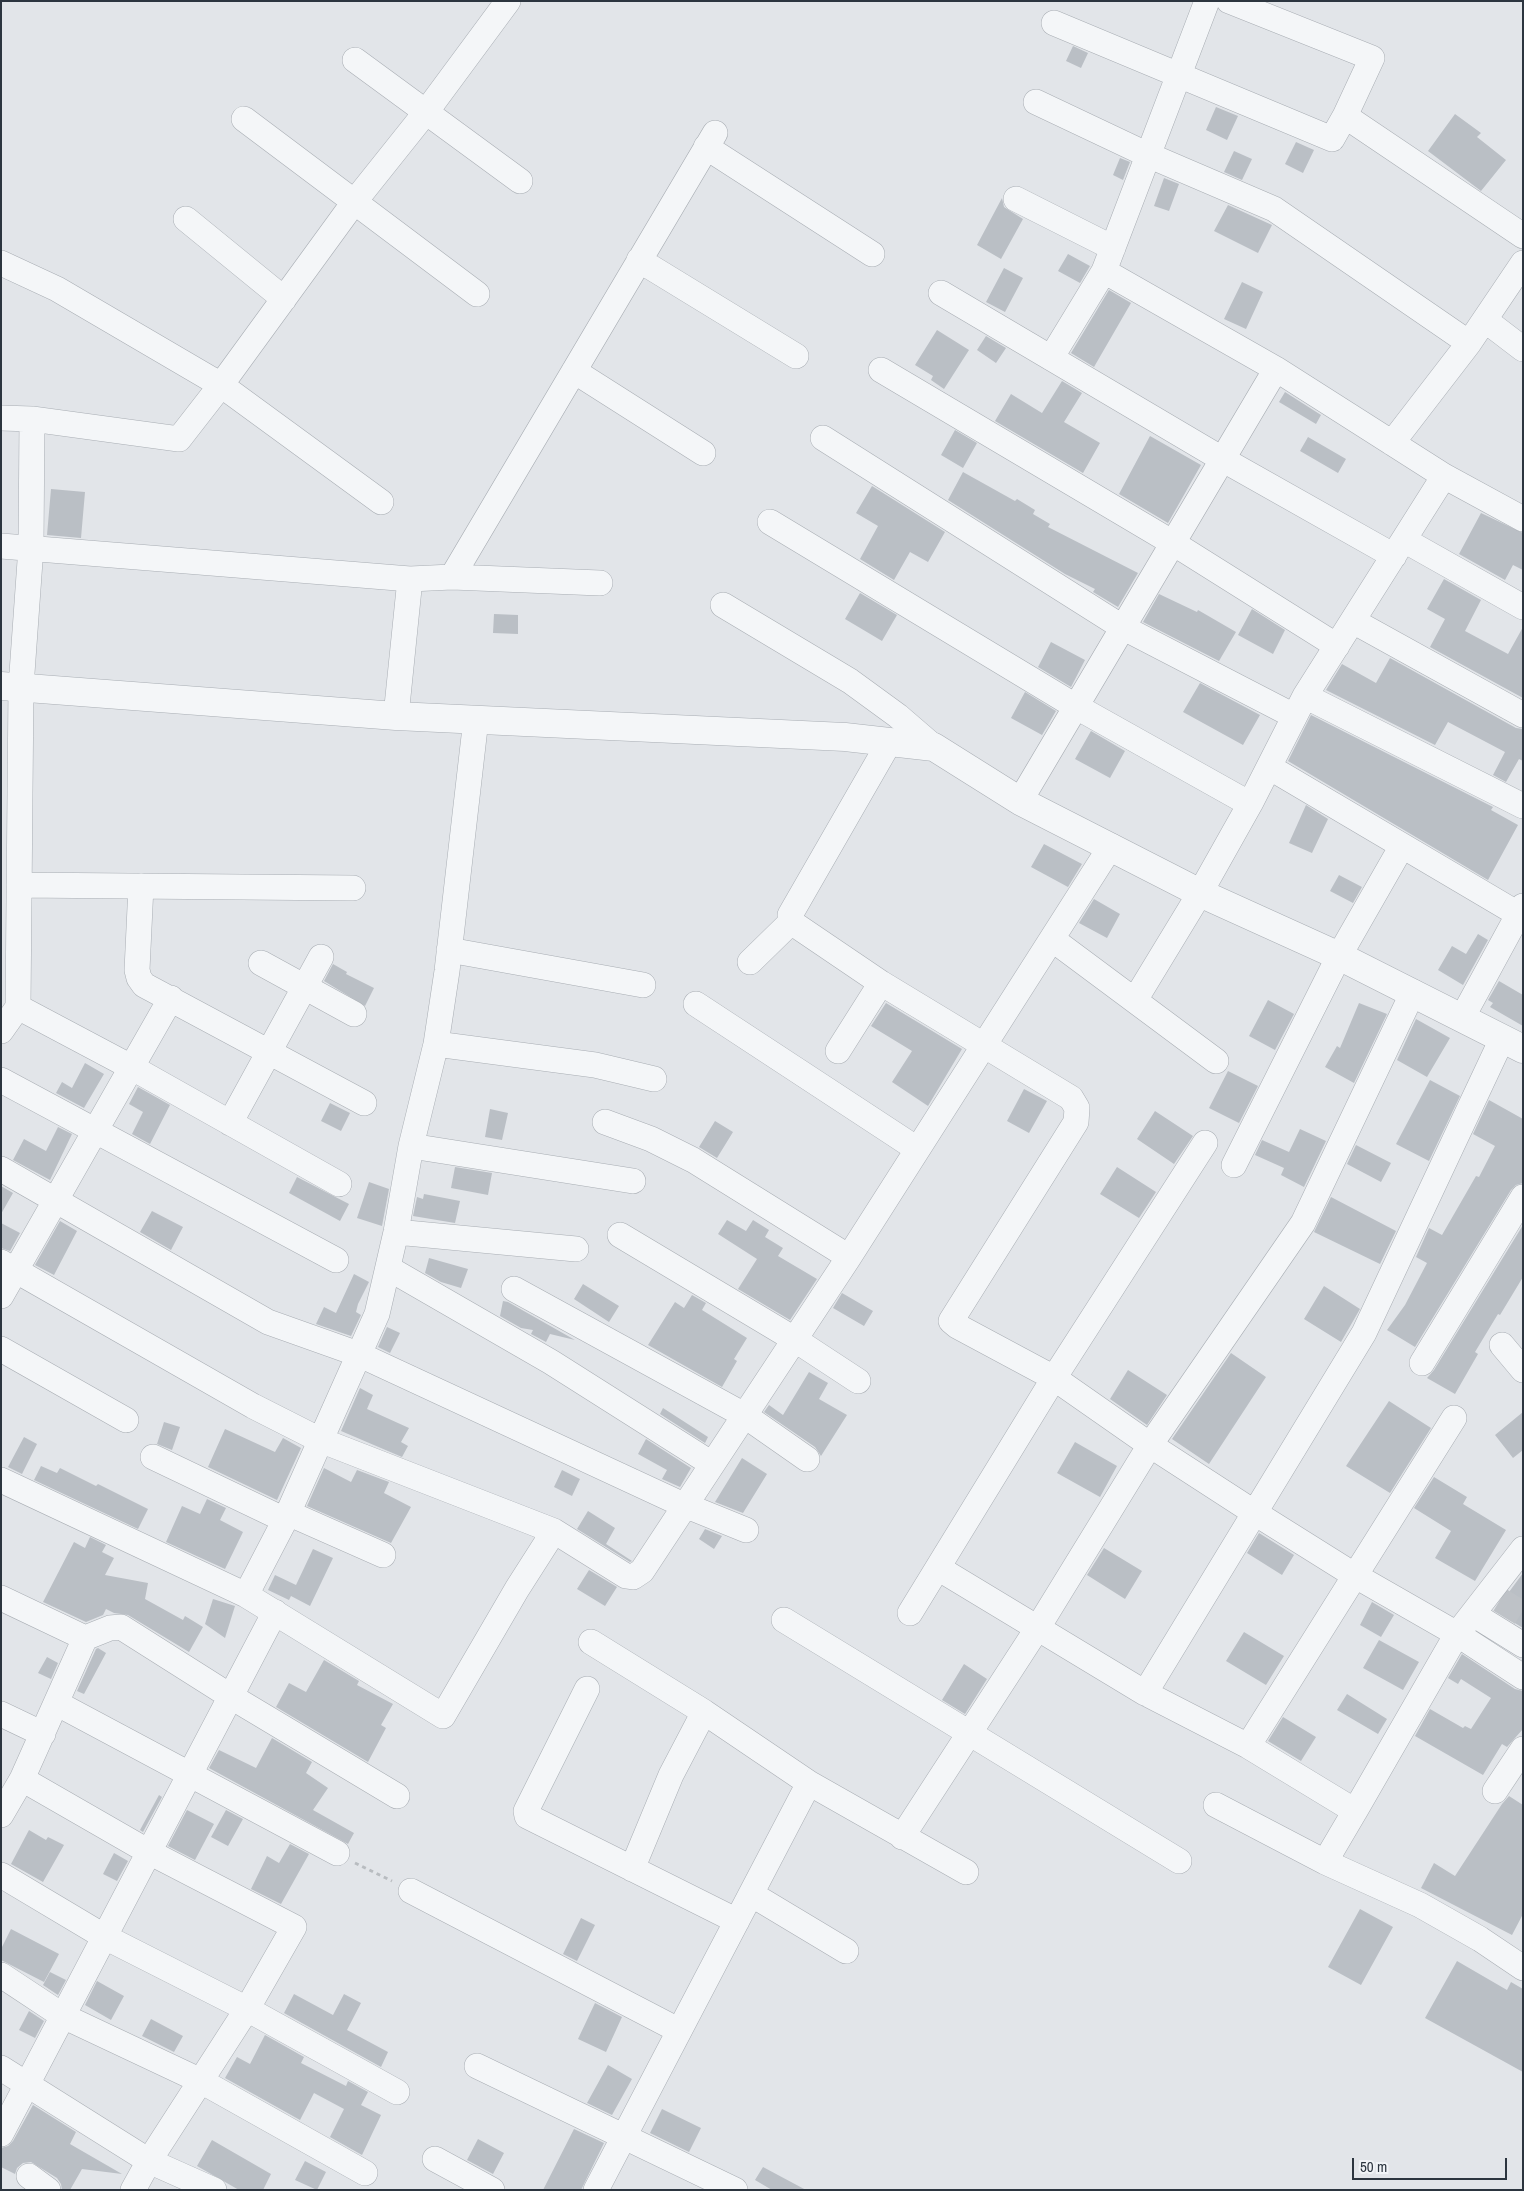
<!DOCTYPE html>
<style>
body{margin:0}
#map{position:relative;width:1524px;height:2191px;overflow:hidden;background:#e2e5e9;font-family:"Archivo Narrow",sans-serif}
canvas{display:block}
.frame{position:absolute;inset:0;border:2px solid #2c353f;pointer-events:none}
.scale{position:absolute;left:1352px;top:2158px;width:155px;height:22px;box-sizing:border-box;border:2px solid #2c353f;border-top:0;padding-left:6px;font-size:15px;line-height:18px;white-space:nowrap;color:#2c353f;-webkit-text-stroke:4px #f1f4f7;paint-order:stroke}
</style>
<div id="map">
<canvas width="1524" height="2191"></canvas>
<div class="frame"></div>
<div class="scale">50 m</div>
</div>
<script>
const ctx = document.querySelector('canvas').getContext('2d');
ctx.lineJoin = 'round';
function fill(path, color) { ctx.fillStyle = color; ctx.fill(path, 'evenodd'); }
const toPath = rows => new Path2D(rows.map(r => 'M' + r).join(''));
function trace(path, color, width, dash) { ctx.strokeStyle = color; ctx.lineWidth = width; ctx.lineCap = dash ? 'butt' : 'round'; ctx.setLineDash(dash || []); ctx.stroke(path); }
const building = toPath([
 [1073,46,1088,53,1081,68,1066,61],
 [1216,107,1238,116,1227,140,1206,130],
 [1455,114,1481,133,1477,137,1506,160,1481,191,1428,151],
 [1296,142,1314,150,1303,173,1285,164],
 [1234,151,1252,159,1242,180,1224,172],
 [1120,158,1130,162,1123,180,1113,175],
 [1164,178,1179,184,1169,211,1154,206],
 [1002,198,1004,207,1023,219,1001,259,977,245],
 [1228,205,1272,225,1258,253,1214,231],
 [1068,254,1090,266,1080,283,1058,271],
 [1004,268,1023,278,1005,312,986,302],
 [1242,282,1263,292,1246,329,1224,319],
 [1109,290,1131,303,1094,367,1071,353],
 [937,330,969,350,944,389,931,380,933,376,915,365],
 [986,336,1006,348,996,363,977,350],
 [1062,381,1082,393,1064,422,1100,443,1083,473,995,421,1011,394,1042,413],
 [1285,392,1321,415,1316,424,1279,402],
 [955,430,977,443,963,468,941,455],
 [1150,436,1201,465,1168,523,1119,494],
 [1308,437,1346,459,1338,473,1300,451],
 [963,472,1015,501,1017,499,1035,510,1033,514,1050,524,1048,527,1138,573,1118,607,1093,592,1095,589,1065,574,948,500],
 [872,486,945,532,928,562,910,552,894,580,860,559,878,526,856,513],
 [51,489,85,492,81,538,47,535],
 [1481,513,1523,533,1523,570,1513,565,1505,580,1459,554],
 [1444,579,1481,600,1465,631,1508,654,1523,627,1523,698,1430,647,1445,619,1427,609],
 [860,593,897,615,882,641,845,619],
 [1159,594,1197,612,1198,610,1236,632,1219,661,1143,622],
 [1252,609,1285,630,1273,654,1238,635],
 [494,614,518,615,518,634,493,633],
 [1051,642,1085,660,1071,687,1038,667],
 [1390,658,1516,728,1523,729,1523,761,1519,759,1506,782,1493,775,1505,752,1448,722,1435,745,1326,690,1342,664,1376,683],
 [1200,683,1260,715,1243,745,1183,712],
 [1025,692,1056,711,1042,735,1011,718],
 [1311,715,1493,807,1491,810,1518,825,1488,880,1288,761],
 [1091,731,1125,751,1110,778,1075,759],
 [1306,805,1328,819,1312,853,1289,843],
 [1044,844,1082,864,1068,887,1031,867],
 [1339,875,1362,887,1353,903,1330,891],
 [1094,899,1120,914,1107,938,1079,923],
 [1478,934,1488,940,1463,985,1438,970,1452,946,1466,954],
 [333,964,347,972,346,974,374,988,365,1006,324,981],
 [1499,981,1523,995,1523,1026,1490,1007,1493,1003,1488,1000],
 [1268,1000,1294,1014,1275,1050,1249,1036],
 [886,1003,962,1049,928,1106,892,1082,912,1051,871,1026],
 [1359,1003,1387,1014,1354,1083,1325,1067,1337,1046,1340,1048],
 [1416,1019,1450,1038,1427,1077,1397,1060],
 [85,1063,104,1074,84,1108,56,1093,62,1082,72,1088],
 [1228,1071,1258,1086,1239,1123,1209,1108],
 [1430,1080,1460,1096,1429,1161,1396,1144],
 [138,1087,170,1105,150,1144,132,1134,143,1112,129,1104],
 [1024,1089,1047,1101,1029,1133,1007,1121],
 [1489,1100,1523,1119,1523,1183,1516,1185,1511,1190,1415,1347,1387,1330,1405,1305,1427,1263,1416,1257,1429,1228,1442,1235,1476,1176,1479,1177,1495,1146,1473,1134],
 [330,1103,350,1113,341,1131,321,1121],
 [490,1109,508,1113,502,1140,485,1137],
 [1155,1111,1193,1136,1174,1164,1137,1139],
 [715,1121,733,1132,717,1158,699,1147],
 [58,1127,72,1134,50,1180,13,1160,24,1139,46,1151],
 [1300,1129,1326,1141,1304,1187,1281,1175,1284,1168,1255,1155,1262,1140,1289,1152],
 [1356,1145,1391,1163,1381,1182,1347,1164],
 [455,1167,492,1173,488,1195,451,1188],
 [1117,1167,1156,1192,1139,1218,1100,1194],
 [297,1177,349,1204,340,1221,289,1193],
 [369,1182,389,1189,382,1226,357,1218],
 [1,1186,13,1193,1,1214],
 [424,1194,460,1201,455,1223,413,1216,417,1197,423,1199],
 [1331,1197,1396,1231,1380,1264,1314,1232],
 [152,1211,183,1227,171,1250,140,1232],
 [727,1220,746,1231,753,1220,769,1230,765,1237,783,1248,778,1256,817,1279,790,1320,738,1289,757,1259,718,1234],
 [60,1221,77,1231,54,1275,35,1265],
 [1,1223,20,1233,10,1251,1,1248],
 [1523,1225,1523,1277,1500,1315,1498,1314,1475,1352,1478,1354,1455,1394,1427,1378,1434,1370],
 [429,1258,468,1269,461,1288,441,1282,425,1273],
 [354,1274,369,1282,358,1304,356,1312,361,1315,351,1336,316,1324,324,1307,336,1313],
 [583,1284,619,1306,609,1322,574,1299],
 [1324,1286,1360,1309,1341,1342,1304,1319],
 [842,1293,873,1311,864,1326,833,1308],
 [692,1295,706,1303,702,1310,747,1338,734,1359,737,1361,722,1387,648,1345,675,1302,684,1308],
 [503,1301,508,1302,575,1340,550,1334,546,1342,531,1334,533,1330,521,1328,500,1316],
 [387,1327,400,1333,390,1353,378,1347],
 [1231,1353,1266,1377,1209,1464,1172,1439],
 [1128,1370,1167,1395,1147,1425,1110,1399],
 [809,1372,828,1383,819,1399,847,1415,821,1456,815,1447,764,1412,769,1405,783,1415],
 [360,1388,373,1395,367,1409,409,1428,401,1442,408,1446,402,1457,341,1431],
 [1389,1401,1431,1428,1390,1493,1346,1466],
 [663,1408,708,1437,705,1443,660,1414],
 [1523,1412,1523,1450,1513,1458,1495,1435],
 [164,1422,180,1427,172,1450,157,1444],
 [225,1429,275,1452,283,1438,301,1448,277,1500,208,1467],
 [24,1437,37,1444,22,1474,8,1467],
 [646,1439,691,1468,680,1487,662,1479,667,1470,638,1454],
 [1075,1442,1117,1466,1100,1497,1057,1473],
 [742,1458,767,1474,743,1513,715,1502],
 [41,1466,57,1473,60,1468,96,1486,98,1484,148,1509,138,1529,34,1480],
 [324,1468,351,1482,357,1470,389,1482,384,1493,411,1507,391,1543,307,1506],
 [562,1470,580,1479,572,1496,554,1487],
 [1434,1477,1467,1497,1463,1504,1506,1530,1475,1581,1435,1558,1451,1531,1414,1508],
 [207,1499,226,1508,220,1520,243,1532,225,1569,166,1542,182,1506,200,1514],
 [588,1511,615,1528,606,1544,632,1561,630,1562,577,1529],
 [705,1529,722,1536,714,1549,699,1539],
 [1259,1533,1294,1555,1282,1575,1247,1553],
 [90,1537,106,1545,102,1552,114,1558,105,1575,148,1583,145,1599,183,1620,185,1616,203,1627,189,1652,128,1615,114,1613,106,1609,103,1615,86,1622,43,1602,74,1542,85,1548],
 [1104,1548,1142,1571,1125,1599,1087,1575],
 [313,1549,333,1558,310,1606,291,1596,289,1600,268,1590,275,1575,296,1585],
 [589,1570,617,1587,605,1606,577,1589],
 [1523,1573,1523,1628,1495,1611],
 [213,1599,235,1606,225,1638,205,1624],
 [1372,1602,1394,1615,1381,1637,1360,1625],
 [1244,1632,1284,1656,1266,1685,1226,1661],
 [1379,1640,1419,1662,1403,1690,1363,1668],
 [98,1648,106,1653,84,1694,77,1691,96,1649],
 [1462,1654,1515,1689,1523,1691,1523,1729,1507,1747,1502,1744,1483,1775,1415,1736,1430,1709,1463,1728,1465,1726,1471,1729,1491,1698,1461,1679,1458,1684,1448,1678],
 [47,1657,58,1663,51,1679,38,1673],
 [324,1660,359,1681,357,1685,393,1704,381,1725,386,1728,368,1762,276,1707,289,1683,306,1692],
 [964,1664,987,1679,965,1714,942,1700],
 [1347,1694,1387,1719,1378,1734,1337,1710],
 [1283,1717,1316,1737,1301,1761,1268,1741],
 [272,1738,312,1762,306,1773,328,1788,313,1810,354,1833,348,1844,209,1768,219,1750,256,1768],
 [159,1795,162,1797,143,1832,140,1830],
 [1509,1796,1523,1805,1523,1914,1512,1935,1421,1888,1434,1863,1455,1876,1502,1804],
 [187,1810,214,1824,195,1860,168,1846],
 [226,1810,243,1819,228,1846,211,1837],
 [29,1830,46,1840,48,1837,64,1845,43,1882,11,1864],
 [290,1844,309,1854,281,1904,251,1889,267,1856,279,1863],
 [114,1853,128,1861,117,1881,103,1874],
 [1360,1909,1393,1927,1361,1985,1328,1967],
 [581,1918,595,1925,577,1961,563,1954],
 [11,1929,59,1954,44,1982,1,1960,1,1949],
 [1457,1961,1507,1990,1511,1982,1523,1989,1523,2072,1425,2018],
 [50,1972,66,1980,58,1995,43,1985],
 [97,1981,124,1996,111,2020,85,2005],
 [294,1994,333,2015,344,1994,361,2003,347,2030,388,2052,381,2067,284,2013],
 [595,2003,622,2017,606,2052,578,2039],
 [29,2011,44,2021,35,2038,19,2030],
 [151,2019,183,2036,174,2052,142,2036],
 [265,2035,304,2057,301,2063,346,2086,348,2081,368,2092,361,2105,381,2115,362,2155,330,2137,344,2109,314,2093,300,2120,225,2078,237,2057,250,2064],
 [608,2065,632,2079,612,2115,587,2103],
 [33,2105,76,2132,70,2144,122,2174,82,2169,70,2190,62,2190,61,2184,57,2178,31,2162,23,2163,17,2168,15,2174,1,2167,1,2148,8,2146,13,2141],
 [662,2109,701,2128,689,2152,650,2133],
 [574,2129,604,2143,583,2186,581,2190,543,2190],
 [478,2139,504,2153,493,2174,467,2160],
 [212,2140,271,2174,263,2190,239,2190,197,2166],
 [305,2161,326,2172,317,2190,295,2180],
 [763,2167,806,2190,772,2190,755,2180]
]);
const minorTunnel = toPath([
 [1500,1600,1523,1614]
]);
const path = toPath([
 [355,1863,392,1881]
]);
const minor = toPath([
 [1229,1,1372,58,1345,116,1523,236],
 [1054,23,1332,139,1345,116],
 [355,60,520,181],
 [1036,102,1148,155,1274,209,1469,343],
 [244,119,477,294],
 [706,147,872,254],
 [1016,199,1113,248],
 [186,219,284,299],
 [639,260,796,356],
 [1,263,57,289,221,385,381,502],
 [1104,271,1276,369,1444,476,1523,519],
 [941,293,1222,459,1394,556],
 [1485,320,1523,349],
 [1051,358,1104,271,1207,1],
 [881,370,1173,543,1337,646],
 [574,371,703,453],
 [1,418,32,419,179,439,221,385,355,201,426,112,508,1],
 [823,438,1122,627,1294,716],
 [1392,443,1469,343,1523,263],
 [770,522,1075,706,1250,804],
 [1404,540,1523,607],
 [1,546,410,579,452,577,600,583],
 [452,577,715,133],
 [723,605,850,681,898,716,934,747],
 [1353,621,1523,715],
 [1305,696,1523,806],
 [396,716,410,579],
 [890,741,790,915,791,922,881,983,1071,1098,1077,1108,1076,1122,951,1321,957,1326,1054,1378,1150,1445,1255,1513,1354,1575,1457,1634,1523,1677],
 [1269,767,1518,914],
 [1020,801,1276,369],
 [19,885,353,888],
 [141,886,137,970,139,978,144,985,364,1103],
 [1052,939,1216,1061],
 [449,950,643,985],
 [750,962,791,922],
 [261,963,354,1014],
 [1135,1000,1200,893,1250,804,1305,696,1444,476],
 [696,1004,917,1149],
 [18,1007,131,1067,339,1184],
 [1462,1018,1523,906],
 [1,1031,18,1007,21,687,31,547,32,419],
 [436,1044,595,1065,654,1079],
 [838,1051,881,983],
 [1,1080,336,1260],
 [605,1122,651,1139,693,1160,849,1257],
 [230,1123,321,957],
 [411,1146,633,1181],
 [1234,1165,1339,956,1402,846],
 [1,1169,268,1322,358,1354,677,1502,746,1530],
 [396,1232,576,1249],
 [620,1235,794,1339,858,1381],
 [1,1262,253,1406,320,1440,554,1531,626,1576,633,1577,642,1571,849,1257,1111,846],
 [388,1268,551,1362,712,1464],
 [514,1289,744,1415,807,1459],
 [1,1296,171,998],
 [1502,1345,1523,1370],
 [1,1349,126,1420],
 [1422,1363,1523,1197],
 [153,1457,285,1520],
 [1,1480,246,1595,443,1716,517,1589,554,1531],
 [288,1513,383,1555],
 [938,1568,1145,1693,1248,1746,1355,1811,1457,1634,1523,1549],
 [246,1595,285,1520,377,1314,396,1232,411,1146,436,1044,447,971,476,719],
 [1,1598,85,1638,110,1628,121,1627,230,1696,397,1796],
 [910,1613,1054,1378,1205,1143],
 [1473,1614,1523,1645],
 [784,1620,1179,1861],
 [591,1642,704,1712,809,1783,966,1872],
 [587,1689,526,1811,527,1816,737,1921],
 [1145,1693,1364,1333,1502,1039],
 [58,1704,337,1853],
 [1,1714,43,1734],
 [1248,1746,1454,1418],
 [22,1779,149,1852,294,1927,247,2009,149,2161,133,2190],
 [1495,1791,1523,1749],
 [1216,1805,1325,1862,1420,1905,1480,1939,1523,1968],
 [1,1815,22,1779,85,1638],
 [902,1837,1037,1629,1150,1445,1303,1223,1413,992],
 [1325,1862,1355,1811],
 [632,1869,671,1775,704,1712],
 [1,1875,105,1937,247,2009,397,2092],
 [411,1891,678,2030],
 [751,1894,846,1951],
 [1,1975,63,2016,201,2081,365,2173],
 [477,2066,735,2190],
 [1,2068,149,2161,214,2190],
 [1,2134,275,1612],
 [435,2159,492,2190],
 [29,2176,48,2190],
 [596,2190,809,1783]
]);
const tertiary = toPath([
 [1,686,396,716,845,737,934,747,1020,801,1200,893,1339,956,1523,1049]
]);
fill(building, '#babfc5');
trace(minorTunnel, '#bec2c7', 25, [25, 12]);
trace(minor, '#a8adb3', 26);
trace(tertiary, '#a8adb3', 29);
trace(path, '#b8bcc0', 3, [4, 4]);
trace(minor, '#f4f6f8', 25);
trace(tertiary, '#f4f6f8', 28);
</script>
